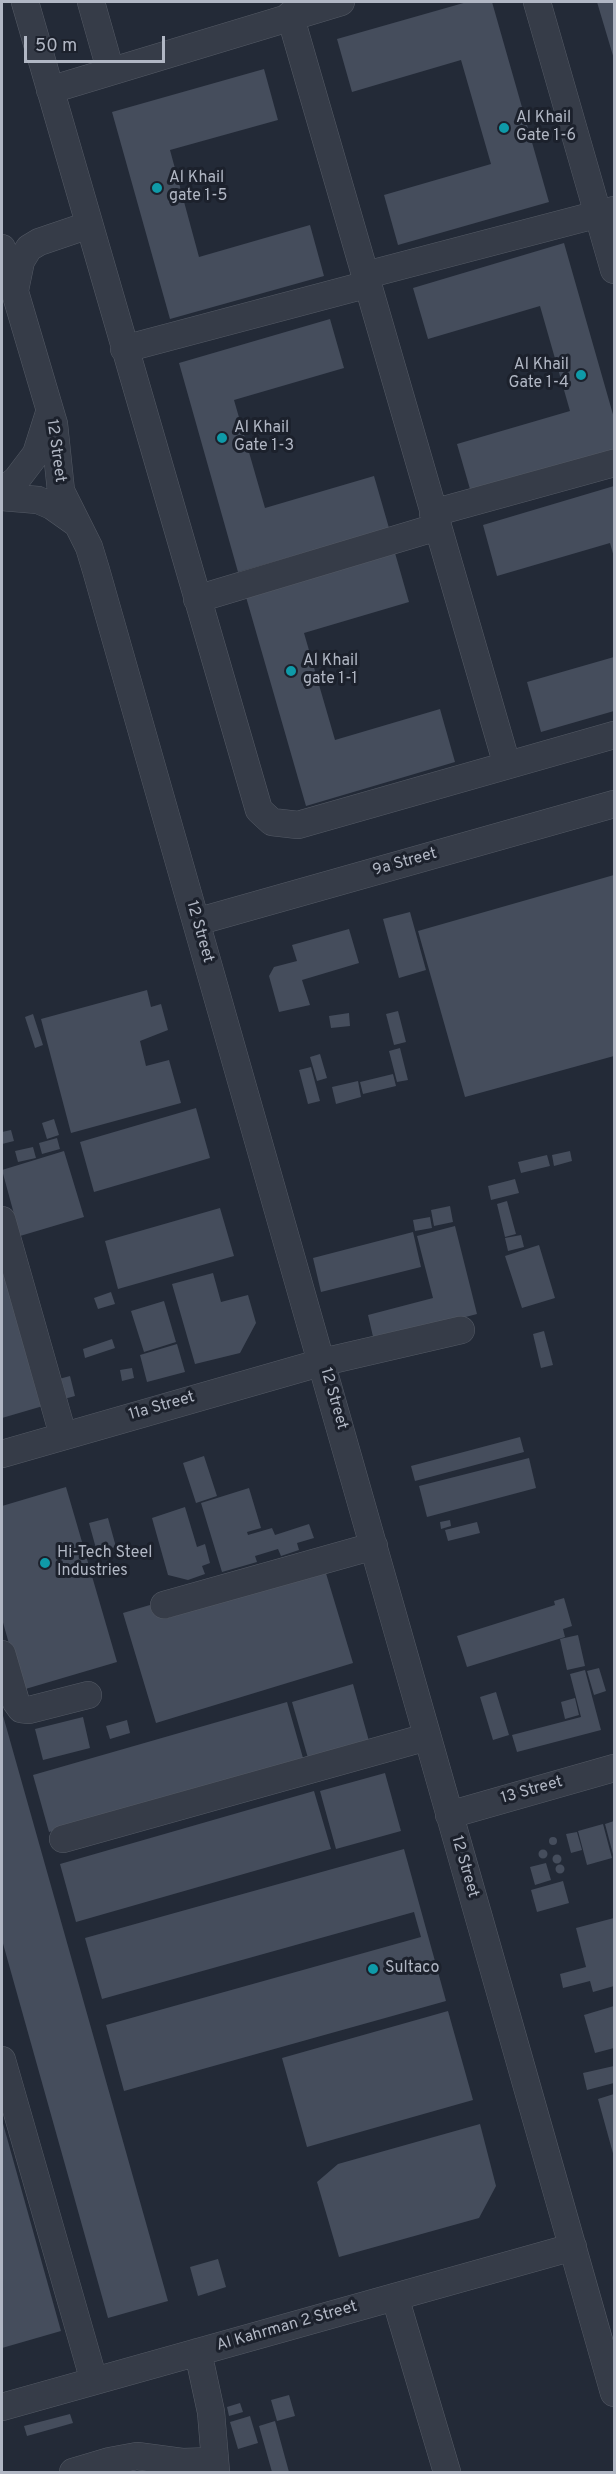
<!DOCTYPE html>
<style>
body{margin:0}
#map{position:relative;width:616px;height:2474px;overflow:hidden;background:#232a37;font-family:Overpass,sans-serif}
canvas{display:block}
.frame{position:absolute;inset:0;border:3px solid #b1b7c4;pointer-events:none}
.scale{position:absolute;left:24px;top:36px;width:141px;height:27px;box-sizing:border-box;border:3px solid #b1b7c4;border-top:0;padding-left:8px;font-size:18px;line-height:21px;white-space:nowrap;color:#b1b7c4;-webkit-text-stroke:4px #1c212c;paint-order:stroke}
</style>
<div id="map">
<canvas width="616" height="2474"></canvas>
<div class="frame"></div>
<div class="scale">50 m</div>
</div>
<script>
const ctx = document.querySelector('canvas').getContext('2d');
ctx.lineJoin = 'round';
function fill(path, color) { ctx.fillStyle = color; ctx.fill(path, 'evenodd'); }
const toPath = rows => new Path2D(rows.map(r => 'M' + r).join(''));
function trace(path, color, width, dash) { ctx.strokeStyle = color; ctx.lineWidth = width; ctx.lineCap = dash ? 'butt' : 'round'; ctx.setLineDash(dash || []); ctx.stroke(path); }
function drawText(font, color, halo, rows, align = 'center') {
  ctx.font = font + ' Overpass,sans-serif'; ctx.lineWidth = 6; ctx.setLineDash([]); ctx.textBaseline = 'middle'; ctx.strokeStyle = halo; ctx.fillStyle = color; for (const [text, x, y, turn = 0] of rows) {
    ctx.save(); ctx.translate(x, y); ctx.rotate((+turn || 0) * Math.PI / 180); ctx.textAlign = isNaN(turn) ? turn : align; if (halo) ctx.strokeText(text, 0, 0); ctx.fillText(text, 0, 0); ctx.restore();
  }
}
const building = toPath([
 [467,2,492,2,549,202,398,245,384,195,491,164,461,60,352,92,337,39],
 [597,2,614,2,614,59],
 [264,69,278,120,170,150,199,257,310,225,324,276,170,319,112,112],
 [564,243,614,418,614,454,472,496,457,444,570,411,540,306,428,339,413,288],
 [330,319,344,368,234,400,265,508,374,476,389,528,238,572,179,363],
 [614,486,614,557,610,543,497,576,483,525],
 [395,553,409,602,304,633,335,740,440,709,455,762,306,806,246,597],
 [614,657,614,711,541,732,527,682],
 [614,875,614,1056,465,1097,418,931],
 [410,912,426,970,399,978,383,919],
 [349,929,359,963,302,980,310,1005,279,1012,269,976,274,967,297,961,292,945],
 [147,990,151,1007,161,1004,168,1030,140,1041,146,1066,169,1060,181,1103,71,1133,41,1019],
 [398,1011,406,1042,394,1045,386,1014],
 [349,1013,350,1026,331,1028,329,1016],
 [33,1014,43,1045,35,1048,25,1017],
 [400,1048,408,1080,397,1082,389,1051],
 [320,1054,327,1078,317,1081,310,1057],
 [311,1067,320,1101,308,1104,299,1070],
 [393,1074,396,1086,363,1094,360,1082],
 [358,1081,361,1097,336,1104,332,1087],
 [196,1108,210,1158,94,1192,80,1142],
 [54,1119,59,1135,47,1139,42,1123],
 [11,1130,14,1141,2,1144,2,1132],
 [57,1138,60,1149,42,1154,39,1143],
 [33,1147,36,1158,18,1162,15,1151],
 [64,1151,84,1217,20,1236,2,1170],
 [570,1151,572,1161,554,1166,552,1155],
 [547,1155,550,1166,521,1173,518,1162],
 [515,1179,519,1193,491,1200,488,1186],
 [507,1201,516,1234,505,1237,497,1204],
 [450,1206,453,1222,434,1226,431,1210],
 [220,1208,234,1256,118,1289,105,1241],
 [430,1217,432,1228,415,1231,413,1220],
 [455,1226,477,1314,374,1341,368,1315,433,1298,417,1236],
 [413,1232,421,1267,321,1292,313,1258],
 [521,1235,524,1247,508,1251,505,1238],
 [539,1245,555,1298,522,1308,505,1256],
 [2,1262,43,1406,2,1418],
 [213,1273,221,1302,248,1295,256,1323,240,1353,195,1364,172,1284],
 [111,1292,115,1304,98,1309,94,1298],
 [164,1301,176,1342,144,1352,131,1311],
 [544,1331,553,1365,541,1368,533,1334],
 [112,1339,115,1348,85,1358,83,1349],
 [177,1344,185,1372,147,1382,140,1355],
 [132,1368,134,1378,122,1381,120,1370],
 [70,1376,75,1396,64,1399,59,1379],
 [520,1437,524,1452,415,1481,411,1466],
 [204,1456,217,1496,196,1503,183,1463],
 [529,1458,536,1488,427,1517,419,1486],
 [66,1487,117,1662,22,1690,2,1619,2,1506],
 [249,1488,261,1528,247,1532,248,1535,272,1528,275,1535,309,1524,314,1538,297,1543,299,1550,281,1556,278,1549,255,1556,257,1562,222,1572,201,1503],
 [185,1507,197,1547,205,1544,210,1563,202,1566,205,1574,188,1580,168,1575,152,1518],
 [108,1518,116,1547,97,1552,89,1523],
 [450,1520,451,1526,441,1529,440,1522],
 [477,1522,480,1533,448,1541,445,1530],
 [325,1570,353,1663,156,1723,123,1613,160,1602,165,1619],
 [564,1598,572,1626,563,1629,565,1637,467,1667,457,1636,555,1605,554,1601],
 [578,1635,585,1666,567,1670,560,1639],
 [599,1668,606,1691,594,1695,587,1671],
 [585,1670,601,1730,517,1752,512,1735,581,1717,570,1674],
 [353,1684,369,1741,308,1758,292,1702],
 [496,1692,509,1735,493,1740,480,1697],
 [575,1698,579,1715,565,1719,561,1702],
 [287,1702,303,1758,49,1832,33,1775],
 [2,1712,168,2301,108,2318,2,1940],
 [83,1717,90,1748,43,1760,35,1729],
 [127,1720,130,1733,110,1739,106,1726],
 [385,1773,401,1831,336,1849,320,1791],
 [314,1791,331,1849,76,1922,60,1864],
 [614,1821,614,1858,605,1824],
 [603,1824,612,1858,587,1865,578,1831],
 [577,1832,582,1850,571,1853,566,1834],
 '549 1841a4 4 0 1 1 8 0a4 4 0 1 1-8 0Z',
 [404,1849,446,2001,124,2091,106,2025,421,1937,414,1912,102,1999,85,1938],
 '538.5 1854a4.5 4.5 0 1 1 9 0a4.5 4.5 0 1 1-9 0Z',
 '552.5 1859a4.5 4.5 0 1 1 9 0a4.5 4.5 0 1 1-9 0Z',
 [546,1863,551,1880,535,1885,530,1867],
 '555.5 1869a4.5 4.5 0 1 1 9 0a4.5 4.5 0 1 1-9 0Z',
 [563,1881,569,1903,537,1912,531,1890],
 [614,1918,614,1986,593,1992,590,1981,563,1988,560,1974,586,1967,576,1928],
 [614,2006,614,2048,595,2053,584,2015],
 [448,2011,473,2100,307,2147,282,2058],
 [614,2066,614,2083,587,2090,583,2073],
 [614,2094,614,2157,598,2099],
 [2,2120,61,2331,2,2348],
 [480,2124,496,2186,479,2218,339,2257,317,2182,338,2164],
 [218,2259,226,2287,198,2296,190,2267],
 [289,2395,295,2416,277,2421,271,2400],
 [240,2403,243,2412,229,2416,227,2407],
 [70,2414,73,2423,27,2436,24,2426],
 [250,2416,258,2443,238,2449,230,2422],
 [275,2421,289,2472,272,2472,259,2426]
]);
const minor = toPath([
 [25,2,259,810,272,822,298,825,614,735],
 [91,2,110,69],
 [537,2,614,270],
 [290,15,507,765],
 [50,90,341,2],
 [2,248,54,424,61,491,89,547,96,570,614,2393],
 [366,275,614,210],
 [15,290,21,261,29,248,39,242,89,225],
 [124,349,369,284],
 [2,492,17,479,36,454,49,413],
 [2,497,38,500,52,506,76,523],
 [433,513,614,463],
 [197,599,437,527],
 [196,922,614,804],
 [2,1220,63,1435],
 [2,1454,323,1362,461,1330],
 [164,1605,374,1546],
 [2,1654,16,1702,21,1709,29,1710,88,1695],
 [449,1815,614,1768],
 [63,1839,427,1737],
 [2,2060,94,2381],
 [395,2297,447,2472],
 [198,2352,211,2412,216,2472],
 [2,2407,573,2247],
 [73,2472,110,2461,137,2456,182,2462,215,2461]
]);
const markers = [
 [504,128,6,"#0f9aa8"],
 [157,188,6,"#0f9aa8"],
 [581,375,6,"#0f9aa8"],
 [222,438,6,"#0f9aa8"],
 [291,671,6,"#0f9aa8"],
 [45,1563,6,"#0f9aa8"],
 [373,1969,6,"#0f9aa8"]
];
const poiNames = [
 ["Al Khail",516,119],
 ["Gate 1-6",516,137],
 ["Al Khail",169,179],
 ["gate 1-5",169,197],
 ["Al Khail",569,366,"right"],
 ["Gate 1-4",569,384,"right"],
 ["Al Khail",234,429],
 ["Gate 1-3",234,447],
 ["Al Khail",303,662],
 ["gate 1-1",303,680],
 ["Hi-Tech Steel",57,1554],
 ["Industries",57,1572],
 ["Sultaco",385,1969]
];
const streetNames = [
 ["12 Street",55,451,82],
 ["9a Street",405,863,-16],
 ["12 Street",199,932,74],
 ["12 Street",333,1399,74],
 ["11a Street",162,1407,-16],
 ["13 Street",532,1791,-16],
 ["12 Street",464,1867,74],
 ["Al Kahrman 2 Street",287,2327,-16]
];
fill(building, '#454d5c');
trace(minor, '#545a65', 28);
trace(minor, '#363c48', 27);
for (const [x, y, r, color] of markers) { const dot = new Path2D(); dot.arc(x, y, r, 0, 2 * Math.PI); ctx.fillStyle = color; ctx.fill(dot); trace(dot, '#1c212c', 2); }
drawText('16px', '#b1b7c4', '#1c212c', poiNames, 'left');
drawText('16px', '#b1b7c4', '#1c212c', streetNames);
</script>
